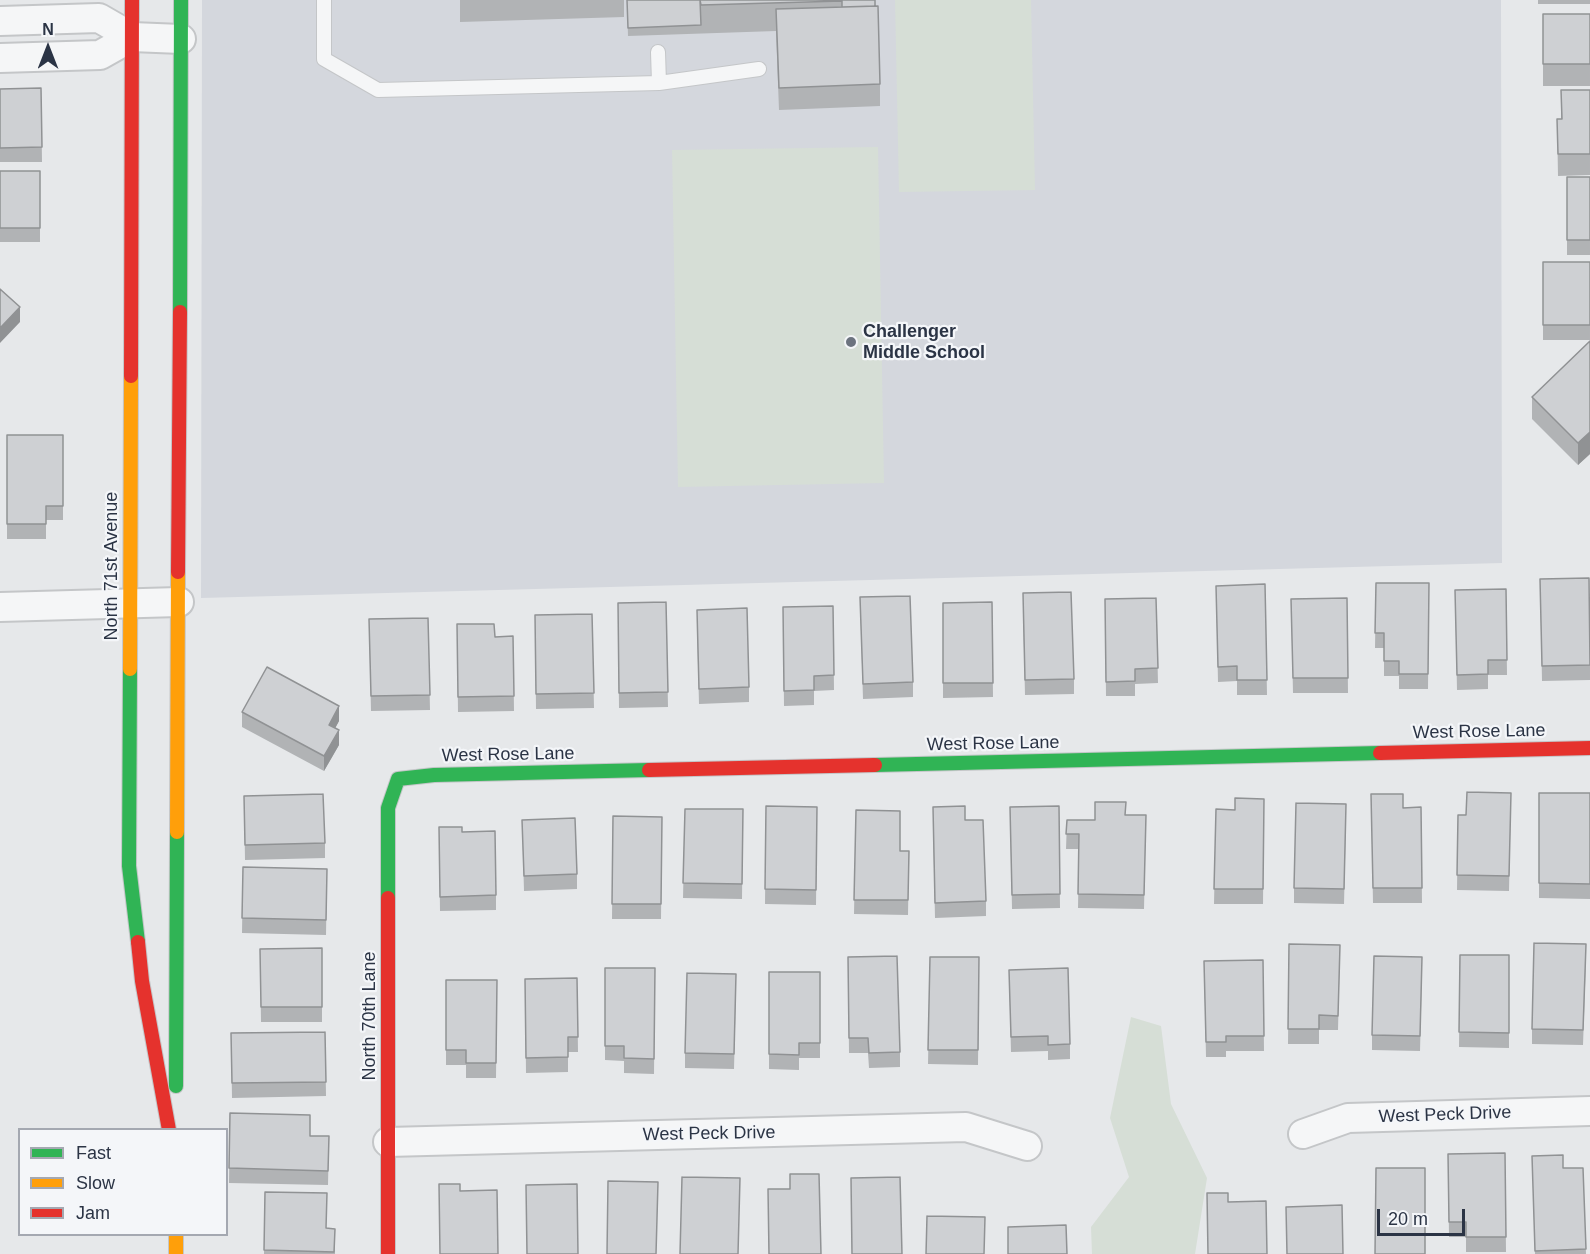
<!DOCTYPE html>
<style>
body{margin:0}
#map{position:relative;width:1590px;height:1254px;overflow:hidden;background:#e6e8ea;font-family:Helvetica,sans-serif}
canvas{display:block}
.legend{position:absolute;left:18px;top:1128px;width:210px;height:108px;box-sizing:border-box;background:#f4f6f9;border:2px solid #a4a8b1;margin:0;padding:8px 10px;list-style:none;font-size:18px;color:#2b3445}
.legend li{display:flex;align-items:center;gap:12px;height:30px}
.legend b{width:30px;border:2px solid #a4a8b1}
.north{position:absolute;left:18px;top:18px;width:60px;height:60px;-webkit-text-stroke:4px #f4f6f9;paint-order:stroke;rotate:0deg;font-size:16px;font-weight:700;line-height:24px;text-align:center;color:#2b3445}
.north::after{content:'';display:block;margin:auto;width:21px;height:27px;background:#2b3445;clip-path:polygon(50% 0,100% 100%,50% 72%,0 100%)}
.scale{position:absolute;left:1377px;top:1209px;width:88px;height:27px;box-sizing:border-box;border:3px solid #2b3445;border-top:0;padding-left:8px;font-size:18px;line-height:21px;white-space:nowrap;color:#2b3445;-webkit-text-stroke:4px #f4f6f9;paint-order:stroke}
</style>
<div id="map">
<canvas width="1590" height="1254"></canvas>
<ul class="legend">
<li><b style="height:8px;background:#30b455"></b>Fast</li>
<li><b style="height:8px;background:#ff9f0a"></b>Slow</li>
<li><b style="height:8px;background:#e5322d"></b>Jam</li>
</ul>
<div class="north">N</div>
<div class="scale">20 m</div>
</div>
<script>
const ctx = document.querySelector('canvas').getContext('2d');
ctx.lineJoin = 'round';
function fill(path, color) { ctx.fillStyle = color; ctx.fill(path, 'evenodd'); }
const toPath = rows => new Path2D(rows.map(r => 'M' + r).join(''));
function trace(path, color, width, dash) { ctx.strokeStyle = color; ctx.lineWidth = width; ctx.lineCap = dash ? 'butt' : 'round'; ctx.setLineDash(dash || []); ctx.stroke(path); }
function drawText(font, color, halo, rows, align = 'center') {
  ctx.font = font + ' Helvetica,sans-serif'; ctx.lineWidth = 4.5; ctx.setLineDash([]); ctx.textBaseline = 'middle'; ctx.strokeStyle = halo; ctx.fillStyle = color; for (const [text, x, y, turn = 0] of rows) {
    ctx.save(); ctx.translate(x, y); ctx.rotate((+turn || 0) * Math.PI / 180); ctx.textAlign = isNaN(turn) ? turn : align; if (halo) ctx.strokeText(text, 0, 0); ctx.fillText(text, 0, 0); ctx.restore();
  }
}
const built = toPath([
 [202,0,1501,0,1502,563,201,598]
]);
const green = toPath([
 [895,0,1031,0,1035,190,899,192],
 [878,147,884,483,678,487,672,150],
 [1131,1017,1161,1026,1171,1104,1207,1178,1195,1254,1092,1254,1091,1227,1129,1177,1110,1118]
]);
const lane = toPath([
 [324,0,324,59,378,90,659,83,759,69],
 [658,52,659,83]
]);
const street = toPath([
 [0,21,99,18,132,37,181,39],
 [0,58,100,55,132,37],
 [0,607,179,602],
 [1303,1134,1348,1118,1590,1111],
 [388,1142,966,1127,1027,1146]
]);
const fast = toPath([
 [180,312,181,0],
 [130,669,129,866,138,942],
 [875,765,1380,753],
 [388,898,388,808,398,779,434,775,649,770],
 [176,1086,177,832]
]);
const slow = toPath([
 [130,669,131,376],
 [177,832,178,572],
 [176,1234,176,1254]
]);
const jam = toPath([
 [131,376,132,0],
 [178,572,180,312],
 [1380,753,1590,748],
 [649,770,875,765],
 [388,898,388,1254],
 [138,942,142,981,169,1130]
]);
const wall = toPath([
 [460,0,624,0,624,17,460,22],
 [627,0,875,0,880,84,880,106,779,110,776,31,628,36],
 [1538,0,1590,0,1590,4,1538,4],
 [1543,14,1590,14,1590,86,1543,86],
 [41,88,42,162,0,162,0,89],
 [1561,90,1590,90,1590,175,1558,176,1557,119,1561,119],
 [0,171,40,171,40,242,0,242],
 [1567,177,1590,177,1590,255,1567,255],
 [1543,262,1590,262,1590,340,1543,340],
 [1590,341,1590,454,1578,465,1532,419,1532,397],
 [7,435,63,435,63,520,46,520,46,539,7,539],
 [1540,579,1590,609,1590,680,1542,681],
 [1376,583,1429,583,1428,689,1399,689,1399,676,1384,676,1384,648,1375,648],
 [1265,584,1267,695,1237,695,1237,681,1218,682,1216,586],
 [1506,589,1507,675,1488,675,1488,689,1457,690,1455,590],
 [860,597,913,682,913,697,863,699],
 [1156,598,1158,683,1135,684,1135,696,1106,696,1105,599],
 [1347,598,1348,693,1293,693,1291,599],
 [666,602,668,707,619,708,618,603],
 [992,602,993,697,943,698,943,603],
 [833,606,834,690,814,691,814,705,784,706,783,607],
 [1023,608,1074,679,1074,694,1025,695],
 [592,614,594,708,536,709,535,615],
 [428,618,430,710,371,711,369,619],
 [457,624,495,637,513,636,514,711,458,712],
 [697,625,749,687,749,702,699,704],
 [242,712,339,721,335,728,339,745,324,771,242,727],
 [1511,793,1509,891,1457,890,1458,815,1466,815],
 [1539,793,1590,793,1590,899,1539,898],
 [1371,794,1403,808,1421,807,1422,903,1373,903],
 [244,796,325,843,325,858,245,860],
 [1264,799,1263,904,1214,904,1216,809,1235,810],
 [766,806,817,807,816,905,765,904],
 [1059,806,1060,908,1012,909,1010,807],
 [685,809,743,809,742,899,683,898],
 [856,810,900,851,909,851,908,915,854,914],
 [1126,815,1146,815,1144,909,1078,908,1079,849,1066,849,1067,820,1095,820],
 [613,816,662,817,661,919,612,919],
 [1346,819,1344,904,1294,903,1294,888],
 [522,820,577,874,577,889,524,891],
 [965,820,986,901,986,916,935,918,933,821],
 [439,827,462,832,496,895,496,910,440,911],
 [243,867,327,869,326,935,242,933],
 [1289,944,1340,945,1338,1030,1319,1030,1319,1044,1288,1044],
 [322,948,322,1022,261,1022,260,949],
 [1460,955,1509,955,1509,1048,1459,1047],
 [848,957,900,1052,900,1067,869,1068,868,1053,849,1053],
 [930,957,979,957,978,1065,928,1064],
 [1586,959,1583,1045,1532,1044,1532,1029],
 [1263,960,1264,1051,1226,1051,1226,1057,1206,1057,1204,961],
 [605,968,655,968,654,1074,624,1073,624,1061,605,1060],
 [1009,970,1070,1044,1070,1059,1048,1060,1048,1051,1011,1052],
 [769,972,820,972,820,1058,799,1058,799,1070,769,1069],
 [1422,972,1420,1051,1372,1050,1372,1035],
 [577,978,578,1052,568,1052,568,1072,526,1073,525,979],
 [446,980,497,980,496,1078,466,1078,466,1065,446,1065],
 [736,989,734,1069,685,1068,685,1053],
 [325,1032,326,1096,232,1098,231,1033],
 [230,1113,310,1136,329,1136,328,1185,229,1183],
 [1505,1153,1506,1252,1466,1252,1466,1237,1449,1237,1448,1154],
 [1532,1156,1563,1168,1583,1168,1586,1254,1535,1254],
 [265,1192,327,1228,335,1229,335,1254,264,1254]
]);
const shadedWall = toPath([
 [20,307,20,322,0,343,0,328],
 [1590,432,1590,454,1578,465,1578,443],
 [339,706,339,721,329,740,329,725],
 [339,730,339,745,324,771,324,756]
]);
const building = toPath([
 [627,0,700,0,701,25,628,28,627,0],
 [700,0,842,0,842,1,701,5,700,0],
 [842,0,875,0,875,6,842,7,842,0],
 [878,6,880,84,779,88,776,9,878,6],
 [1543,14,1590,14,1590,64,1543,64,1543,14],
 [41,88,42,147,0,148,0,89,41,88],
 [1561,90,1590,90,1590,154,1558,154,1557,119,1562,119,1561,90],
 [0,171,40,171,40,228,0,228,0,171],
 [1567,177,1590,177,1590,240,1567,240,1567,177],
 [1543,262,1590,262,1590,325,1543,325,1543,262],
 [0,289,20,307,0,328,0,289],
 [1590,341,1590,432,1578,443,1532,397,1590,341],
 [7,435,63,435,63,506,46,506,46,524,7,524,7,435],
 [1589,578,1590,665,1542,666,1540,579,1589,578],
 [1376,583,1429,583,1428,674,1399,674,1399,661,1384,661,1384,633,1375,633,1376,583],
 [1265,584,1267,680,1237,680,1237,666,1218,667,1216,586,1265,584],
 [1506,589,1507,660,1488,660,1488,674,1457,675,1455,590,1506,589],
 [1071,592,1074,679,1025,680,1023,593,1071,592],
 [910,596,913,682,863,684,860,597,910,596],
 [1156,598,1158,668,1135,669,1135,681,1106,682,1105,599,1156,598],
 [1347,598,1348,678,1293,678,1291,599,1347,598],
 [666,602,668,692,619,693,618,603,666,602],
 [992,602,993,683,943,683,943,603,992,602],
 [833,606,834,675,814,676,814,690,784,691,783,607,833,606],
 [747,608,749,687,699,689,697,610,747,608],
 [592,614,594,693,536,694,535,615,592,614],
 [428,618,430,695,371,696,369,619,428,618],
 [457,624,494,624,495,637,513,636,514,696,458,697,457,624],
 [267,667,339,706,329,725,339,730,324,756,242,712,267,667],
 [1467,792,1511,793,1509,876,1457,875,1458,815,1466,815,1467,792],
 [1539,793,1590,793,1590,884,1539,883,1539,793],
 [323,794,325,843,245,845,244,796,323,794],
 [1371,794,1403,794,1403,808,1421,807,1422,888,1373,888,1371,794],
 [1235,798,1264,799,1263,889,1214,889,1216,809,1235,810,1235,798],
 [1095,802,1126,802,1125,815,1146,815,1144,895,1078,894,1079,834,1066,834,1067,820,1095,820,1095,802],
 [1296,803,1346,804,1344,889,1294,888,1296,803],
 [766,806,817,807,816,890,765,889,766,806],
 [965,806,965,820,983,820,986,901,935,903,933,807,965,806],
 [1059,806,1060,894,1012,895,1010,807,1059,806],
 [685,809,743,809,742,884,683,883,685,809],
 [856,810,900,811,900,851,909,851,908,900,854,900,856,810],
 [613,816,662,817,661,904,612,904,613,816],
 [575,818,577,874,524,876,522,820,575,818],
 [439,827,462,827,462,832,495,831,496,895,440,897,439,827],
 [243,867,327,869,326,920,242,918,243,867],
 [1534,943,1586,944,1583,1030,1532,1029,1534,943],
 [1289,944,1340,945,1338,1016,1319,1015,1319,1029,1288,1029,1289,944],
 [322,948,322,1007,261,1007,260,949,322,948],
 [1460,955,1509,955,1509,1033,1459,1032,1460,955],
 [897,956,900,1052,869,1053,868,1038,849,1038,848,957,897,956],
 [1374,956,1422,957,1420,1036,1372,1035,1374,956],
 [930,957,979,957,978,1050,928,1050,930,957],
 [1263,960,1264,1036,1226,1036,1226,1042,1206,1042,1204,961,1263,960],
 [605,968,655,968,654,1059,624,1058,624,1046,605,1046,605,968],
 [1068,968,1070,1044,1048,1045,1048,1036,1011,1037,1009,970,1068,968],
 [769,972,820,972,820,1043,799,1043,799,1055,769,1054,769,972],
 [687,973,736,974,734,1054,685,1053,687,973],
 [577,978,578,1037,568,1037,568,1057,526,1058,525,979,577,978],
 [446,980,497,980,496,1063,466,1063,466,1050,446,1050,446,980],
 [325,1032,326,1082,232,1083,231,1033,325,1032],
 [230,1113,310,1115,310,1136,329,1136,328,1171,229,1168,230,1113],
 [1505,1153,1506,1237,1466,1237,1466,1222,1449,1222,1448,1154,1505,1153],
 [1563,1155,1563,1168,1583,1168,1586,1249,1535,1251,1532,1156,1563,1155],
 [1376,1168,1425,1168,1425,1254,1375,1254,1376,1168],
 [790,1174,819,1174,821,1254,769,1254,768,1189,790,1189,790,1174],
 [682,1177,740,1178,738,1254,680,1254,682,1177],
 [900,1177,902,1254,852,1254,851,1178,900,1177],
 [608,1181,658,1182,656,1254,607,1254,608,1181],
 [439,1184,460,1184,460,1191,497,1190,498,1254,440,1254,439,1184],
 [577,1184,578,1254,527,1254,526,1185,577,1184],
 [265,1192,327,1193,326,1228,335,1229,334,1252,264,1250,265,1192],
 [1207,1193,1228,1193,1228,1202,1266,1201,1267,1254,1208,1254,1207,1193],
 [1342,1205,1343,1254,1287,1254,1286,1207,1342,1205],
 [927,1216,985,1217,984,1254,926,1254,927,1216],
 [1066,1225,1067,1254,1008,1254,1008,1227,1066,1225]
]);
const markers = [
 [851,342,6,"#6c737f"]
];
const poiNames = [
 ["Challenger",863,332],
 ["Middle School",863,353]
];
const streetNames = [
 ["North 71st Avenue",112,566,-90],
 ["West Rose Lane",1479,732,-1],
 ["West Rose Lane",993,744,-1],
 ["West Rose Lane",508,755,-1],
 ["North 70th Lane",370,1016,-90],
 ["West Peck Drive",1445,1115,-2],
 ["West Peck Drive",709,1134,-1]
];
fill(built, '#d4d7dd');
fill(green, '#d6ded6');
trace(lane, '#c4c6c8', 16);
trace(street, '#c4c6c8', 32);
trace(fast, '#c4c6c8', 16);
trace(slow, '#c4c6c8', 16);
trace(jam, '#c4c6c8', 16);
trace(lane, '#f5f6f7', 14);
trace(street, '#f5f6f7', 28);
trace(fast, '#30b455', 14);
trace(slow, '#ff9f0a', 14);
trace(jam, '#e5322d', 14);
fill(wall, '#b1b3b5');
fill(shadedWall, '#909294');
fill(building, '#ced0d3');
trace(building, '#909294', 1.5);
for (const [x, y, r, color] of markers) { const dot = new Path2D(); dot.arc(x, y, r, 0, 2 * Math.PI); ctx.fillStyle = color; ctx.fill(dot); trace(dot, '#f4f6f9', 2); }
drawText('bold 18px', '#2b3445', '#f4f6f9', poiNames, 'left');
drawText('18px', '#2b3445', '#f4f6f9', streetNames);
</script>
